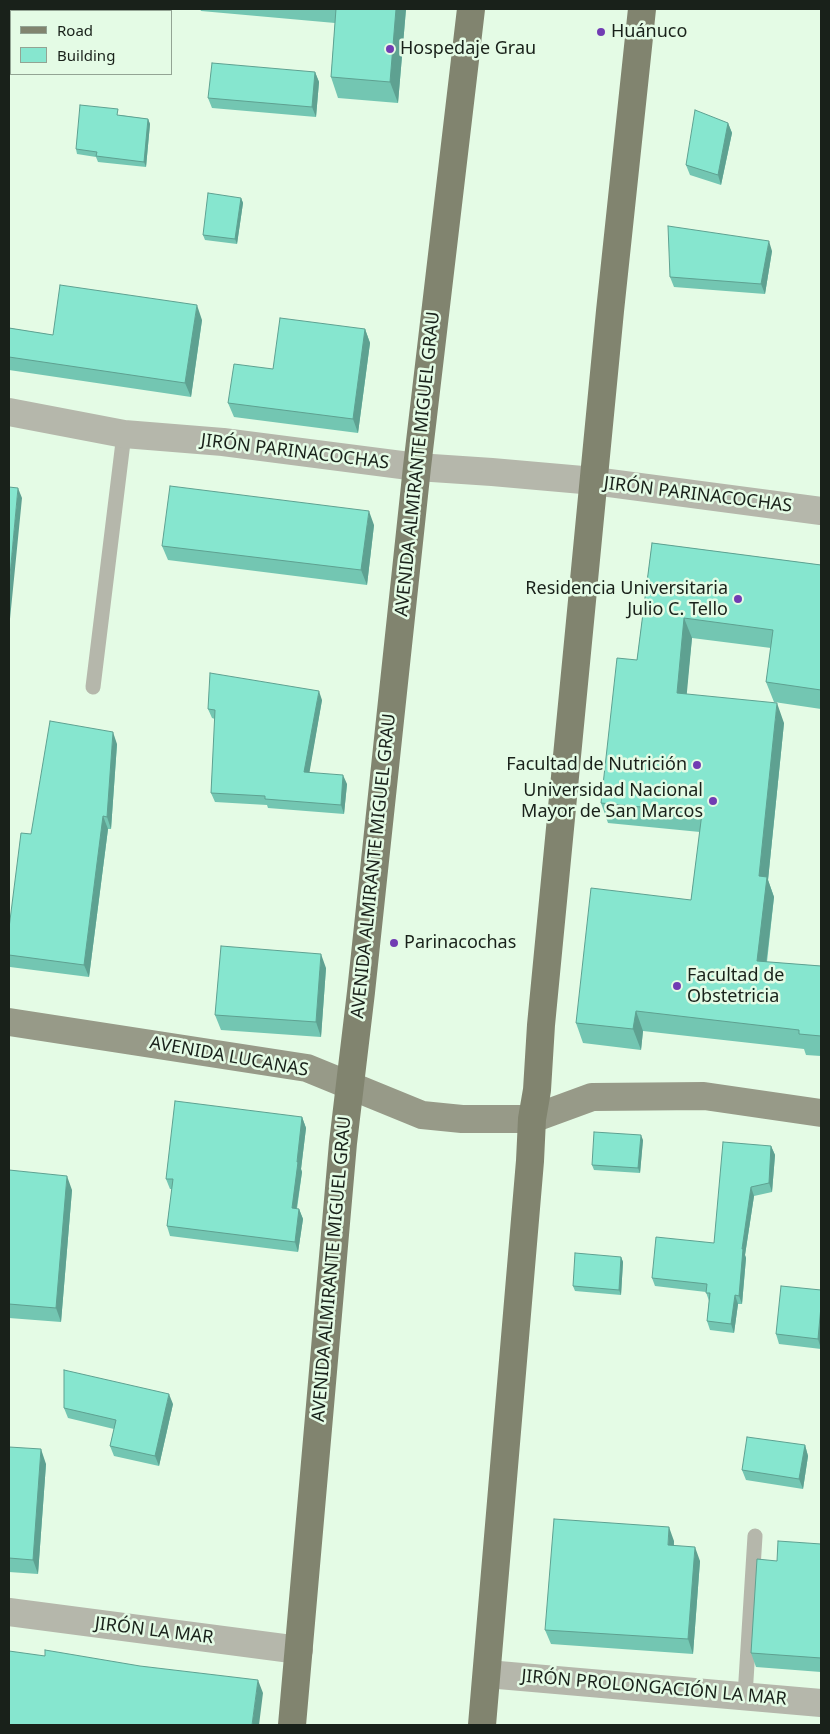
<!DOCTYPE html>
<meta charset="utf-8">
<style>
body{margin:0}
#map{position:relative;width:830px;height:1734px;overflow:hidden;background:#e4fbe5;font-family:"Noto Sans",sans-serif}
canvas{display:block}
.frame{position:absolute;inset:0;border:10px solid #19211a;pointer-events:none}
.legend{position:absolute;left:10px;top:10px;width:162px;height:65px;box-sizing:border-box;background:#e4fbe5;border:1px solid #93a494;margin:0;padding:6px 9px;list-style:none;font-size:15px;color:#19211a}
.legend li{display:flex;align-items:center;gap:10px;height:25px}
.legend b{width:25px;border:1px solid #93a494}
</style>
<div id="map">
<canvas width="830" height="1734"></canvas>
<div class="frame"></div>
<ul class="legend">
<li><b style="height:6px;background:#81846f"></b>Road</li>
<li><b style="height:14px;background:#86e6cf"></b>Building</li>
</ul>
</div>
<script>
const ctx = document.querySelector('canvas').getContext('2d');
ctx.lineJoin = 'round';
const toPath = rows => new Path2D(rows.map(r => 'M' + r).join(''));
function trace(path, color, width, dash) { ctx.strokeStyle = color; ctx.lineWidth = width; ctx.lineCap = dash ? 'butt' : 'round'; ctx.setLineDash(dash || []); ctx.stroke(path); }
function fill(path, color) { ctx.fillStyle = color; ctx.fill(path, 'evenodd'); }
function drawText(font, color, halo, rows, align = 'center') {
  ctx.font = font + ' "Noto Sans",sans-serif'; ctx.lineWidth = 5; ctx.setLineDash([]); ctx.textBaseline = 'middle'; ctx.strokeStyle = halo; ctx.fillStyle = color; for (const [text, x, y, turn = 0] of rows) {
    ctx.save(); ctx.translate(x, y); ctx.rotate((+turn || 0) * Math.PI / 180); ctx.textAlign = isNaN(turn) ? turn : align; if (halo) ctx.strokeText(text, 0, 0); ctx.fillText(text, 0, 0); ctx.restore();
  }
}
const lane = toPath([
 [93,687,124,434],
 [745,1696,755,1536]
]);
const street = toPath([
 [9,412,124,434,223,442,417,467,492,472,594,481,821,511],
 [9,1612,299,1650],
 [487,1674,821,1703]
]);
const secondary = toPath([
 [9,1022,307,1068,422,1115,462,1119,532,1119,592,1097,704,1096,821,1113]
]);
const primary = toPath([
 [292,1725,343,1143,361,992,417,467,471,9],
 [482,1725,530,1161,532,1119,537,1090,541,1025,610,311,642,9]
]);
const wall = toPath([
 [200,9,406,9,398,103,338,98,331,77,335,23,201,11],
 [315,72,319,82,316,117,212,108,208,98],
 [120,115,148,119,150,124,146,167,98,162,96,157,77,154,76,149],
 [728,123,732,133,721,185,690,175,686,165],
 [241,198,243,203,237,244,205,240,203,235],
 [772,251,765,294,674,287,670,277],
 [202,320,191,397,9,370,9,328,53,335],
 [365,329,370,343,358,433,234,417,228,403,273,369],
 [374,525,367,585,168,560,162,546],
 [652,543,821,565,821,709,774,702,766,682,771,648,692,638,686,694,784,723,768,880,774,897,767,962,821,966,821,1056,806,1055,804,1049,643,1031,641,1050,583,1043,576,1023,691,900,700,832,608,823,601,803,637,660],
 [322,700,309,772,347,784,344,814,268,808,267,805,215,802,211,793,215,719,212,718,208,709],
 [117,744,111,829,108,829,89,977,10,967,9,964,9,928,31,834],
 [326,968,321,1037,221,1030,215,1015],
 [302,1117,306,1128,301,1169,302,1172,297,1209,299,1209,303,1219,298,1252,170,1236,167,1226,172,1189,170,1189,166,1179],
 [643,1140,640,1173,594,1170,592,1165],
 [771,1146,775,1155,772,1192,754,1196,745,1255,746,1258,742,1304,738,1304,734,1333,710,1330,707,1321,709,1301,706,1292,655,1286,652,1278,714,1243],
 [9,1170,72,1190,61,1322,9,1318],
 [621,1257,623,1262,621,1295,575,1291,573,1286],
 [821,1290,821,1349,779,1344,776,1334],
 [173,1404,159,1466,114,1456,110,1446,114,1429,68,1418,64,1408],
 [805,1445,808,1456,803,1489,746,1480,742,1470],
 [9,1447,46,1464,38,1574,9,1572],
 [674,1541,674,1546,700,1561,693,1654,551,1644,545,1630],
 [821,1544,821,1672,756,1667,751,1653,777,1561]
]);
const shadedWall = toPath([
 [396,9,406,9,398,103,390,82],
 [315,72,319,82,316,117,312,107],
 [148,119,150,124,146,167,144,162],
 [728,123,732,133,721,185,718,175],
 [241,198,243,203,237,244,235,239],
 [769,241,772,251,765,294,761,284],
 [197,305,202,320,191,397,185,383],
 [365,329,370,343,358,433,353,419],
 [18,488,22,498,9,629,9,586],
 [369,511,374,525,367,585,361,570],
 [684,618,692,638,685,713,677,693],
 [319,691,322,700,308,781,304,772],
 [777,703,784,723,768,880,774,897,764,981,757,961,759,876],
 [113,732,117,744,111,829,107,817],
 [343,775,347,784,344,814,341,805],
 [103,816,108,829,89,977,84,965],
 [321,954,326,968,321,1037,316,1022],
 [636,1011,643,1031,641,1050,633,1029],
 [302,1117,306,1128,301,1169,302,1172,295,1218,292,1208],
 [641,1135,643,1140,640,1173,638,1168],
 [771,1146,775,1155,772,1192,769,1183],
 [67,1176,72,1190,61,1322,56,1308],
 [751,1187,754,1196,745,1255,746,1258,742,1304,739,1296,742,1249],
 [299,1209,303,1219,298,1252,295,1242],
 [621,1257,623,1262,621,1295,619,1290],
 [735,1295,738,1304,734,1333,731,1324],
 [821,1306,821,1349,818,1339],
 [169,1394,173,1404,159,1466,155,1456],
 [805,1445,808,1456,803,1489,799,1479],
 [41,1449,46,1464,38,1574,33,1560],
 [669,1527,674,1541,673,1559,668,1545],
 [695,1547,700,1561,693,1654,688,1639],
 [258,1680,263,1693,259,1725,252,1725]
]);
const building = toPath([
 [336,9,396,9,390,82,331,77,336,9],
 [212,63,315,72,312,107,208,98,212,63],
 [80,105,118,109,117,115,148,119,144,162,96,156,97,152,76,149,80,105],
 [695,110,728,123,718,175,686,165,695,110],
 [208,193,241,198,235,239,203,235,208,193],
 [668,226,769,241,761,284,670,277,668,226],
 [60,285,197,305,185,383,9,357,9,328,53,335,60,285],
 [280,318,365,329,353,419,228,403,234,364,273,369,280,318],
 [170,486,369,511,361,570,162,546,170,486],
 [9,487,18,488,9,586,9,487],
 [652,543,821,565,821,690,766,682,773,630,684,618,677,693,777,703,759,876,767,877,757,961,821,966,821,1036,799,1034,799,1030,636,1011,633,1029,576,1023,591,888,691,900,702,813,601,803,617,658,637,660,652,543],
 [210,673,319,691,304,772,343,775,341,805,265,799,265,796,211,793,215,710,208,709,210,673],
 [50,721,113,732,107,817,103,816,84,965,9,955,9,928,21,833,31,834,50,721],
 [221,946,321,954,316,1022,215,1015,221,946],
 [175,1101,302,1117,297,1162,298,1162,292,1208,299,1209,295,1242,167,1226,173,1179,166,1179,175,1101],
 [594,1132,641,1135,638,1168,592,1165,594,1132],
 [723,1142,771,1146,769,1183,751,1187,742,1249,743,1249,739,1296,735,1295,731,1324,707,1321,710,1293,706,1293,707,1284,652,1278,656,1237,714,1243,723,1142],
 [9,1170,67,1176,56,1308,9,1304,9,1170],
 [575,1253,621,1257,619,1290,573,1286,575,1253],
 [781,1286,821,1290,821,1306,818,1339,776,1334,781,1286],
 [64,1370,169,1394,155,1456,110,1446,116,1420,64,1408,64,1370],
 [747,1437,805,1445,799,1479,742,1470,747,1437],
 [9,1447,41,1449,33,1560,9,1558,9,1447],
 [554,1519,669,1527,668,1545,695,1547,688,1639,545,1630,554,1519],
 [778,1541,821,1544,821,1658,751,1653,757,1559,777,1561,778,1541],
 [45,1650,140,1666,258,1680,252,1725,9,1725,9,1651,45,1656,45,1650]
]);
const markers = [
 [601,32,5,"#713cb3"],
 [390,49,5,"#713cb3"],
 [738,599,5,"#713cb3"],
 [697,765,5,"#713cb3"],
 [713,801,5,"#713cb3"],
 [394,943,5,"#713cb3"],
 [677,986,5,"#713cb3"]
];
const poiNames = [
 ["Huánuco",611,32],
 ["Hospedaje Grau",400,49],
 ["Residencia Universitaria",728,589,"right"],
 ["Julio C. Tello",728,610,"right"],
 ["Facultad de Nutrición",687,765,"right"],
 ["Universidad Nacional",703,791,"right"],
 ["Mayor de San Marcos",703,812,"right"],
 ["Parinacochas",404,943],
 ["Facultad de",687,976],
 ["Obstetricia",687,997]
];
const streetNames = [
 ["JIRÓN PARINACOCHAS",295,452,7],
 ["AVENIDA ALMIRANTE MIGUEL GRAU",418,464,-84],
 ["JIRÓN PARINACOCHAS",698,495,7],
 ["AVENIDA ALMIRANTE MIGUEL GRAU",374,866,-84],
 ["AVENIDA LUCANAS",229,1057,10],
 ["AVENIDA ALMIRANTE MIGUEL GRAU",332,1269,-85],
 ["JIRÓN LA MAR",154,1631,7],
 ["JIRÓN PROLONGACIÓN LA MAR",654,1688,5]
];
trace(lane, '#b5b7ab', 15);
trace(street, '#b5b7ab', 28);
trace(secondary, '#979a88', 28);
trace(primary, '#81846f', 28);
fill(wall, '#73c6b2');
fill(shadedWall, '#5ea191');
fill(building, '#86e6cf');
trace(building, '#5ea191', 1);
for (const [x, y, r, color] of markers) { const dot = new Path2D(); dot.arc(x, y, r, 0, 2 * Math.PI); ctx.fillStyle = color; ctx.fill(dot); trace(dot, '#e4fbe5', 2); }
drawText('18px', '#19211a', '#e4fbe5', poiNames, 'left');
drawText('18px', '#19211a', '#e4fbe5', streetNames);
</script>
